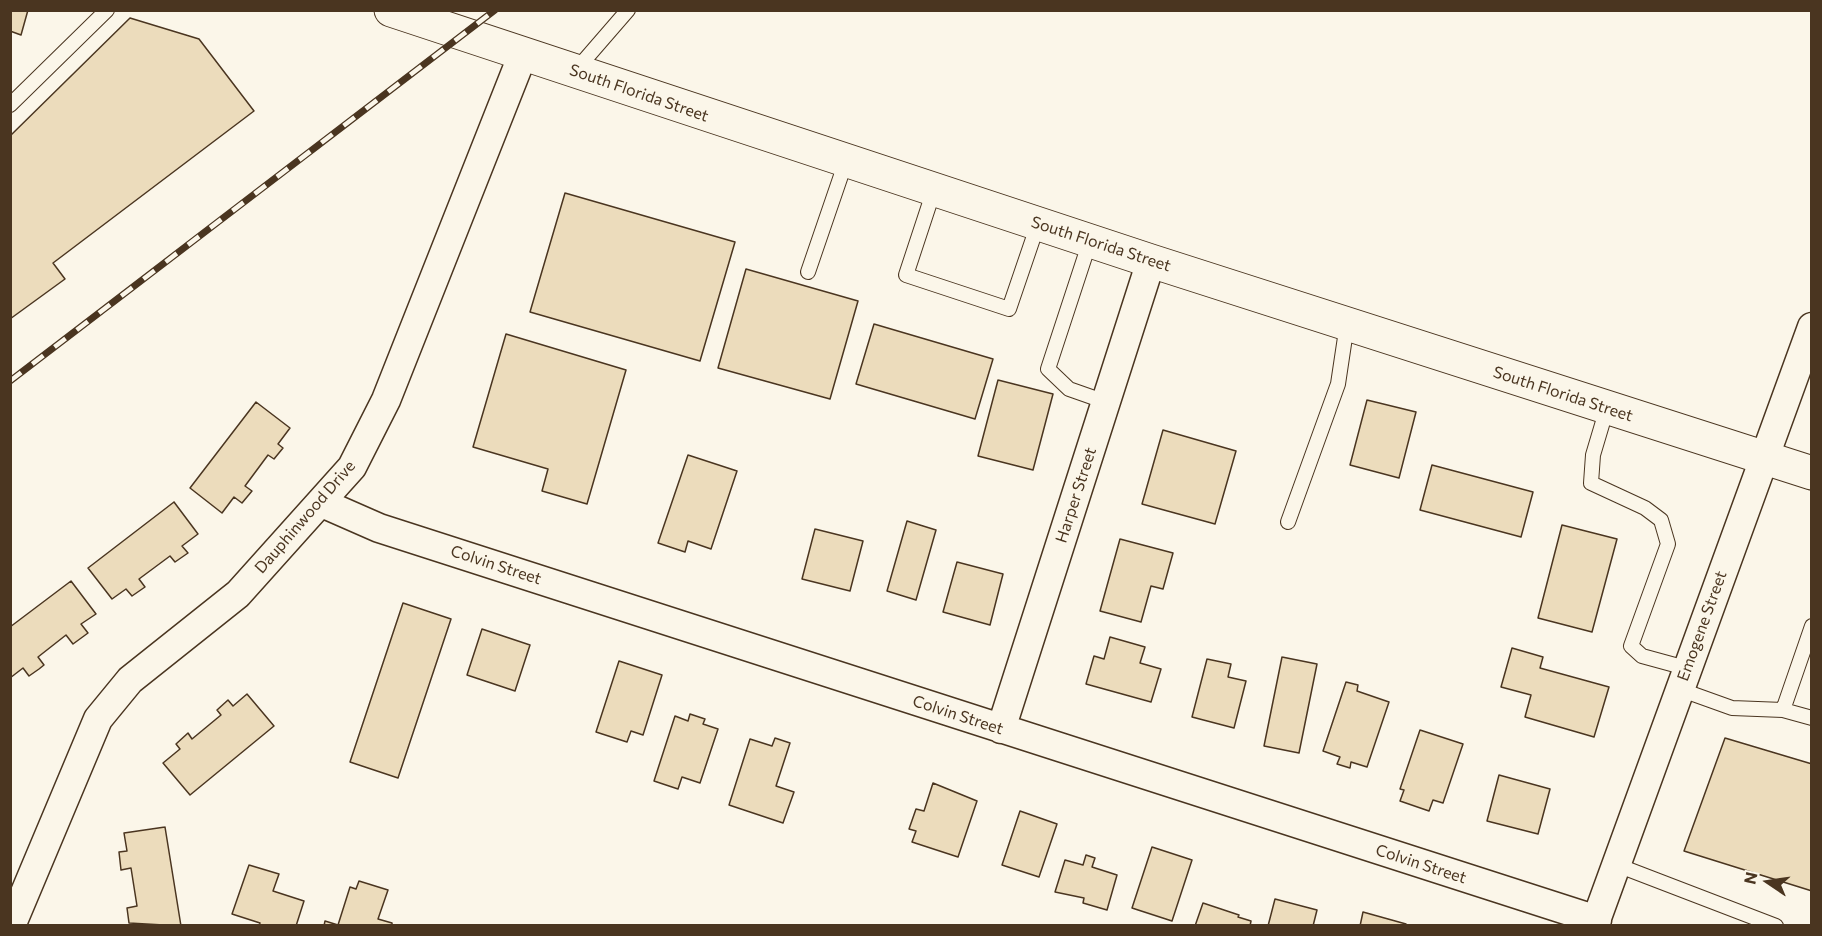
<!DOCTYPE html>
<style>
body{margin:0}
#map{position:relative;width:1822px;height:936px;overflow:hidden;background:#fbf6e9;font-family:Commissioner,sans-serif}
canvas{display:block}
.frame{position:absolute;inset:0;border:12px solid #4a3520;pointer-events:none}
.north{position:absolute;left:1738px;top:852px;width:60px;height:60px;-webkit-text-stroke:4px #fbf6e9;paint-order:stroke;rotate:283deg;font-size:16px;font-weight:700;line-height:24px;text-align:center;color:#4a3520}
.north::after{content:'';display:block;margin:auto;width:21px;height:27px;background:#4a3520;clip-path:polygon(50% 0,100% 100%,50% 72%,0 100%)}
</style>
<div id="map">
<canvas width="1822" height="936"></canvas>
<div class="frame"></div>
<div class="north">N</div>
</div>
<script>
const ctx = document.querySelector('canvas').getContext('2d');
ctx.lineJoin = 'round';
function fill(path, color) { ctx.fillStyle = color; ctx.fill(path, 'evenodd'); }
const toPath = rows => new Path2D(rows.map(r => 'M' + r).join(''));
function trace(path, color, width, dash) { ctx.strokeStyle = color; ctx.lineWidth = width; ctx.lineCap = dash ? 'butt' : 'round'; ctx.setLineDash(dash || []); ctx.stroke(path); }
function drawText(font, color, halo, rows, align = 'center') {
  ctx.font = font + ' Commissioner,sans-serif'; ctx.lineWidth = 4.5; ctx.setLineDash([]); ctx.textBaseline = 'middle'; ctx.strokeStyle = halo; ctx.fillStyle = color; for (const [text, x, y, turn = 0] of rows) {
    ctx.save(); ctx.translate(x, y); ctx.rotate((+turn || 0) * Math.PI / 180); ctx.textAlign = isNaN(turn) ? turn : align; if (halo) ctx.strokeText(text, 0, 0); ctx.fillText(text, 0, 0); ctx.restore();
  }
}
const building = toPath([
 [10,10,28,10,21,35,10,31,10,10],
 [130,18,199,39,254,111,53,263,65,279,10,319,10,136,130,18],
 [565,193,735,242,700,361,530,312,565,193],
 [746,269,858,301,830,399,718,368,746,269],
 [874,324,993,359,975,419,856,384,874,324],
 [506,334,626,370,587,504,542,491,548,469,473,447,506,334],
 [998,380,1053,394,1033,470,978,456,998,380],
 [1367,400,1416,412,1399,478,1350,465,1367,400],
 [256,402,290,428,278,444,283,448,274,459,268,455,245,486,252,491,242,503,234,497,222,513,190,488,256,402],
 [1163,430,1236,451,1215,524,1142,504,1163,430],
 [688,455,737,471,711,549,688,541,685,552,658,543,688,455],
 [1432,465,1533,492,1521,537,1420,510,1432,465],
 [174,502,198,534,182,546,188,553,175,562,170,556,139,579,145,587,132,596,126,589,112,599,88,568,174,502],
 [907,521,936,530,916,600,887,591,907,521],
 [1562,525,1617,539,1592,632,1538,618,1562,525],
 [815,529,863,541,850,591,802,579,815,529],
 [1120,539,1173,553,1163,589,1151,586,1141,622,1100,611,1120,539],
 [957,562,1003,574,990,625,943,612,957,562],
 [71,581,96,614,81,624,88,633,73,644,66,635,38,657,44,665,39,669,29,676,23,668,10,678,10,627,71,581],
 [403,603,451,619,398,778,350,762,403,603],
 [482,629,530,645,515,691,467,675,482,629],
 [1110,637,1145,647,1140,663,1161,669,1151,702,1086,684,1094,656,1104,659,1110,637],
 [1512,648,1543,657,1540,668,1609,687,1594,737,1525,717,1531,695,1501,687,1512,648],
 [1282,657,1317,664,1299,753,1264,746,1282,657],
 [1207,659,1231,664,1228,677,1246,681,1234,728,1192,717,1207,659],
 [619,661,662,675,643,735,631,731,627,742,596,732,619,661],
 [1346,682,1358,685,1357,691,1389,702,1367,767,1351,762,1350,768,1337,764,1340,757,1323,751,1346,682],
 [247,694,274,726,190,795,163,763,180,749,176,744,188,733,192,739,221,715,217,710,228,700,233,706,247,694],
 [690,714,705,719,703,724,718,729,700,783,682,777,678,789,654,781,675,716,688,721,690,714],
 [1420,730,1463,744,1443,803,1433,800,1429,811,1400,801,1404,790,1400,789,1420,730],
 [775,738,790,743,776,786,794,792,783,823,729,805,750,739,772,746,775,738],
 [1725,738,1812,764,1812,891,1684,851,1725,738],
 [1499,775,1550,789,1538,834,1487,821,1499,775],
 [933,783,977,801,958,857,912,842,916,831,909,829,916,809,924,811,933,783],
 [1020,811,1057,824,1039,877,1002,865,1020,811],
 [165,827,181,926,129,923,127,908,137,906,131,868,121,870,119,852,127,851,124,833,165,827],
 [1152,847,1192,860,1172,921,1132,908,1152,847],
 [1086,855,1095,858,1092,867,1117,875,1107,910,1083,903,1084,898,1055,892,1065,860,1083,865,1086,855],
 [249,865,279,874,273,891,304,901,296,926,259,926,260,923,232,914,249,865],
 [359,881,388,890,378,919,392,923,392,926,324,926,325,921,338,925,350,887,356,889,359,881],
 [1275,899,1317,910,1313,926,1268,926,1275,899],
 [1203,903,1239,915,1238,917,1251,921,1250,926,1195,926,1203,903],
 [1363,912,1406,924,1406,926,1360,926,1363,912]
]);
const lane = toPath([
 [576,70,628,10],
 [10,105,107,10],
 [934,190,906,275,1009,309,1038,224],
 [1090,241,1048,369,1069,389,1106,402],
 [808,272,846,161],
 [1607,408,1593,455,1591,483,1645,508,1661,520,1668,544,1631,646,1642,656,1686,668],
 [1288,522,1338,384,1347,324],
 [1679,689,1732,708,1783,710,1812,718],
 [1783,710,1812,626],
 [1617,865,1776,926]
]);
const street = toPath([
 [322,503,379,528,1597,920],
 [1001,729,1151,261],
 [11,926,98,719,130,680,238,594,352,467,386,400,523,54],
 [1594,926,1812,327]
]);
const secondary = toPath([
 [391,10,1151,261,1812,473]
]);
const rail = toPath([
 [10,381,495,10]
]);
const streetNames = [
 ["South Florida Street",639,93,19],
 ["South Florida Street",1101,244,18],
 ["South Florida Street",1563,394,18],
 ["Harper Street",1076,495,-72],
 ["Dauphinwood Drive",305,517,-49],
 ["Colvin Street",496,565,18],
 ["Emogene Street",1702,626,-70],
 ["Colvin Street",958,715,18],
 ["Colvin Street",1421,864,18]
];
fill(building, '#ecdcbc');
trace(building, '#4a3520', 1.5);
trace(lane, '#4a3520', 16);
trace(street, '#4a3520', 31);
trace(secondary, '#4a3520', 35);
trace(lane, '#fbf6e9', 14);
trace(street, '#fbf6e9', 28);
trace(secondary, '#fbf6e9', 33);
trace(rail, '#4a3520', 7);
trace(rail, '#fbf6e9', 4.5, [14]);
drawText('16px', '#4a3520', '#fbf6e9', streetNames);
</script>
